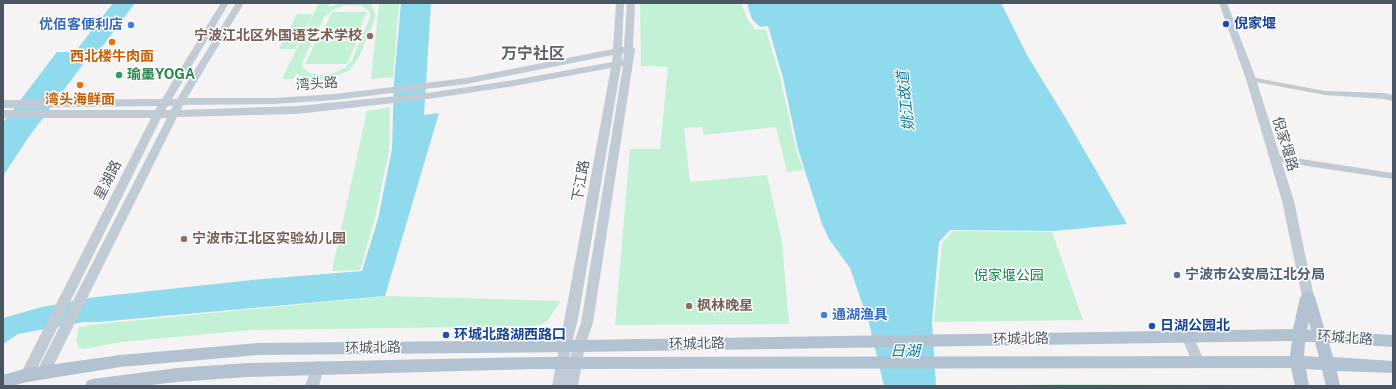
<!DOCTYPE html>
<meta charset="utf-8">
<style>
body{margin:0}
#map{position:relative;width:1396px;height:389px;overflow:hidden;background:#f5f3f3;font-family:"Public Sans",sans-serif}
canvas{display:block}
.frame{position:absolute;inset:0;border:4px solid #4a5661;pointer-events:none}
</style>
<div id="map">
<canvas width="1396" height="389"></canvas>
<div class="frame"></div>
</div>
<script>
const ctx = document.querySelector('canvas').getContext('2d');
ctx.lineJoin = 'round';
function fill(path, color) { ctx.fillStyle = color; ctx.fill(path, 'evenodd'); }
const toPath = rows => new Path2D(rows.map(r => 'M' + r).join(''));
function trace(path, color, width, dash) { ctx.strokeStyle = color; ctx.lineWidth = width; ctx.lineCap = dash ? 'butt' : 'round'; ctx.setLineDash(dash || []); ctx.stroke(path); }
function drawText(font, color, halo, rows, align = 'center') {
  ctx.font = font + ' "Public Sans","Noto Sans SC",sans-serif'; ctx.lineWidth = 3; ctx.setLineDash([]); ctx.textBaseline = 'middle'; ctx.strokeStyle = halo; ctx.fillStyle = color; for (const [text, x, y, turn = 0] of rows) {
    ctx.save(); ctx.translate(x, y); ctx.rotate((+turn || 0) * Math.PI / 180); ctx.textAlign = isNaN(turn) ? turn : align; if (halo) ctx.strokeText(text, 0, 0); ctx.fillText(text, 0, 0); ctx.restore();
  }
}
const green = toPath([
 [319,3,330,3,328,7,341,3,365,3,372,5,375,14,375,19,358,59,350,70,329,79,311,80,300,76,297,73,293,79,282,79],
 [346,5,362,6,368,10,370,13,370,17,352,60,345,68,334,73,321,75,310,73,304,69,302,65,303,61,324,17,333,10],
 [379,3,399,3,393,77,371,79],
 [640,3,741,3,747,18,755,30,766,29,780,77,796,149,803,170,787,172,776,127,704,135,702,127,684,128,690,182,767,175,782,241,789,324,615,325,630,149,660,149,668,67,641,66],
 [332,12,367,12,355,40,319,40],
 [297,14,313,14,295,49,279,49],
 [316,41,357,41,347,64,305,64],
 [390,107,389,151,375,218,360,270,332,271,367,111],
 [953,231,1052,232,1083,320,934,322,942,243],
 [389,296,561,301,547,321,541,325,532,326,251,330,121,342,85,349,79,348,76,339,79,327,98,324],
 [1058,384,1231,385,1231,386,982,386]
]);
const water = toPath([
 [113,3,135,3,93,59,87,59,28,138,3,176,3,123,57,52,75,52],
 [401,3,431,3,424,115,439,113,385,296,98,322,84,322,18,334,3,344,3,318,42,307,96,297,252,280,362,271,378,219,392,149,394,82],
 [747,3,1001,3,1027,55,1068,122,1127,224,1054,231,950,230,939,242,932,322,936,386,884,386,869,323,850,268,829,239,822,224,798,149,783,78,768,26,760,27,752,19]
]);
const street = toPath([
 [1249,77,1251,77,1325,91,1384,93,1393,95,1393,101,1384,99,1325,95,1251,81,1249,81,1247,79,1249,77],
 [1275,155,1393,173,1393,179,1275,161,1271,158,1275,155]
]);
const secondary = toPath([
 [221,3,229,3,172,99,177,99,236,3,244,3,187,98,274,98,335,94,466,78,613,49,616,3,624,3,622,47,624,47,627,3,635,3,633,47,635,49,633,62,593,323,585,346,578,386,552,386,611,68,514,86,428,99,297,114,177,117,48,377,43,379,38,377,36,373,38,369,167,118,161,118,32,379,27,381,22,379,20,375,22,371,151,118,3,118,3,110,155,110,158,106,3,108,3,100,162,99,221,3],
 [624,53,623,60,622,60,622,54,624,53],
 [613,55,612,62,514,80,428,93,297,106,181,110,183,105,274,104,335,100,466,84,613,55],
 [621,66,623,66,581,323,573,346,568,367,571,346,578,319,621,66],
 [168,106,173,106,171,110,165,110,168,106],
 [1219,3,1227,3,1256,79,1294,201,1314,297,1312,301,1308,302,1304,301,1302,297,1282,201,1246,79,1219,3],
 [1188,331,1192,333,1204,361,1203,365,1198,367,1193,365,1182,337,1184,333,1188,331],
 [318,361,323,363,324,367,319,386,305,386,313,363,318,361]
]);
const primary = toPath([
 [1308,291,1313,293,1315,297,1325,331,1393,335,1393,347,1329,343,1333,357,1393,361,1393,373,1337,371,1340,386,1326,386,1322,370,1306,369,1309,386,1295,386,1291,368,534,369,247,377,177,382,143,386,85,386,87,381,92,379,177,368,247,363,534,357,1290,356,1292,341,579,352,258,355,120,367,27,382,12,386,3,386,3,375,27,368,120,355,258,343,579,340,1293,329,1300,298,1303,293,1308,291],
 [1309,322,1311,330,1307,329,1309,322],
 [1305,342,1315,342,1319,357,1304,356,1305,342]
]);
const markers = [
 [1226,24,4,"#1a4fb4"],
 [131,25,4,"#3f7fe0"],
 [370,36,4,"#8d6e63"],
 [112,42,4,"#e8710a"],
 [119,75,4,"#2e9e5b"],
 [80,85,4,"#e8710a"],
 [184,239,4,"#8d6e63"],
 [1177,275,4,"#5c6f8a"],
 [689,306,4,"#8d6e63"],
 [824,315,4,"#3f7fe0"],
 [1152,326,4,"#1a4fb4"],
 [446,335,4,"#1a4fb4"]
];
const transitNames = [
 ["倪家堰",1234,24],
 ["日湖公园北",1160,326],
 ["环城北路湖西路口",454,335]
];
const shopNames = [
 ["优佰客便利店",123,25],
 ["通湖渔具",832,315,"left"]
];
const educationNames = [
 ["宁波江北区外国语艺术学校",362,36,"right"],
 ["宁波市江北区实验幼儿园",192,239],
 ["枫林晚星",697,306]
];
const foodNames = [
 ["西北楼牛肉面",112,57],
 ["湾头海鲜面",80,100]
];
const leisureNames = [
 ["瑜墨YOGA",127,75]
];
const streetNames = [
 ["湾头路",317,84,-4],
 ["倪家堰路",1285,144,73],
 ["星湖路",108,180,-63],
 ["下江路",581,181,-80],
 ["环城北路",1345,338,4],
 ["环城北路",1021,339,-1],
 ["环城北路",697,344,-1],
 ["环城北路",373,348,-1]
];
const serviceNames = [
 ["宁波市公安局江北分局",1185,275]
];
const parkNames = [
 ["倪家堰公园",1009,276]
];
const waterNames = [
 ["姚江故道",906,101,-96],
 ["日湖",905,351]
];
const quarterNames = [
 ["万宁社区",533,54]
];
fill(green, '#c3f1d5');
fill(water, '#90daee');
fill(street, '#c1cad2');
fill(secondary, '#c1cbd6');
fill(primary, '#b3c2d1');
for (const [x, y, r, color] of markers) { const dot = new Path2D(); dot.arc(x, y, r, 0, 2 * Math.PI); ctx.fillStyle = color; ctx.fill(dot); trace(dot, '#fff', 1.5); }
drawText('bold 14px', '#164399', '#fff', transitNames, 'left');
drawText('bold 14px', '#366cbe', '#fff', shopNames, 'right');
drawText('bold 14px', '#785e54', '#fff', educationNames, 'left');
drawText('bold 14px', '#c56008', '#fff', foodNames);
drawText('bold 14px', '#27864d', '#fff', leisureNames, 'left');
drawText('14px', '#4a5661', '#fff', streetNames);
drawText('bold 14px', '#4e5e75', '#fff', serviceNames, 'left');
drawText('14px', '#17864f', '#fff', parkNames);
drawText('italic 15px', '#0c7c9b', '#fff', waterNames);
drawText('bold 16px', '#5f6368', '#fff', quarterNames);
</script>
